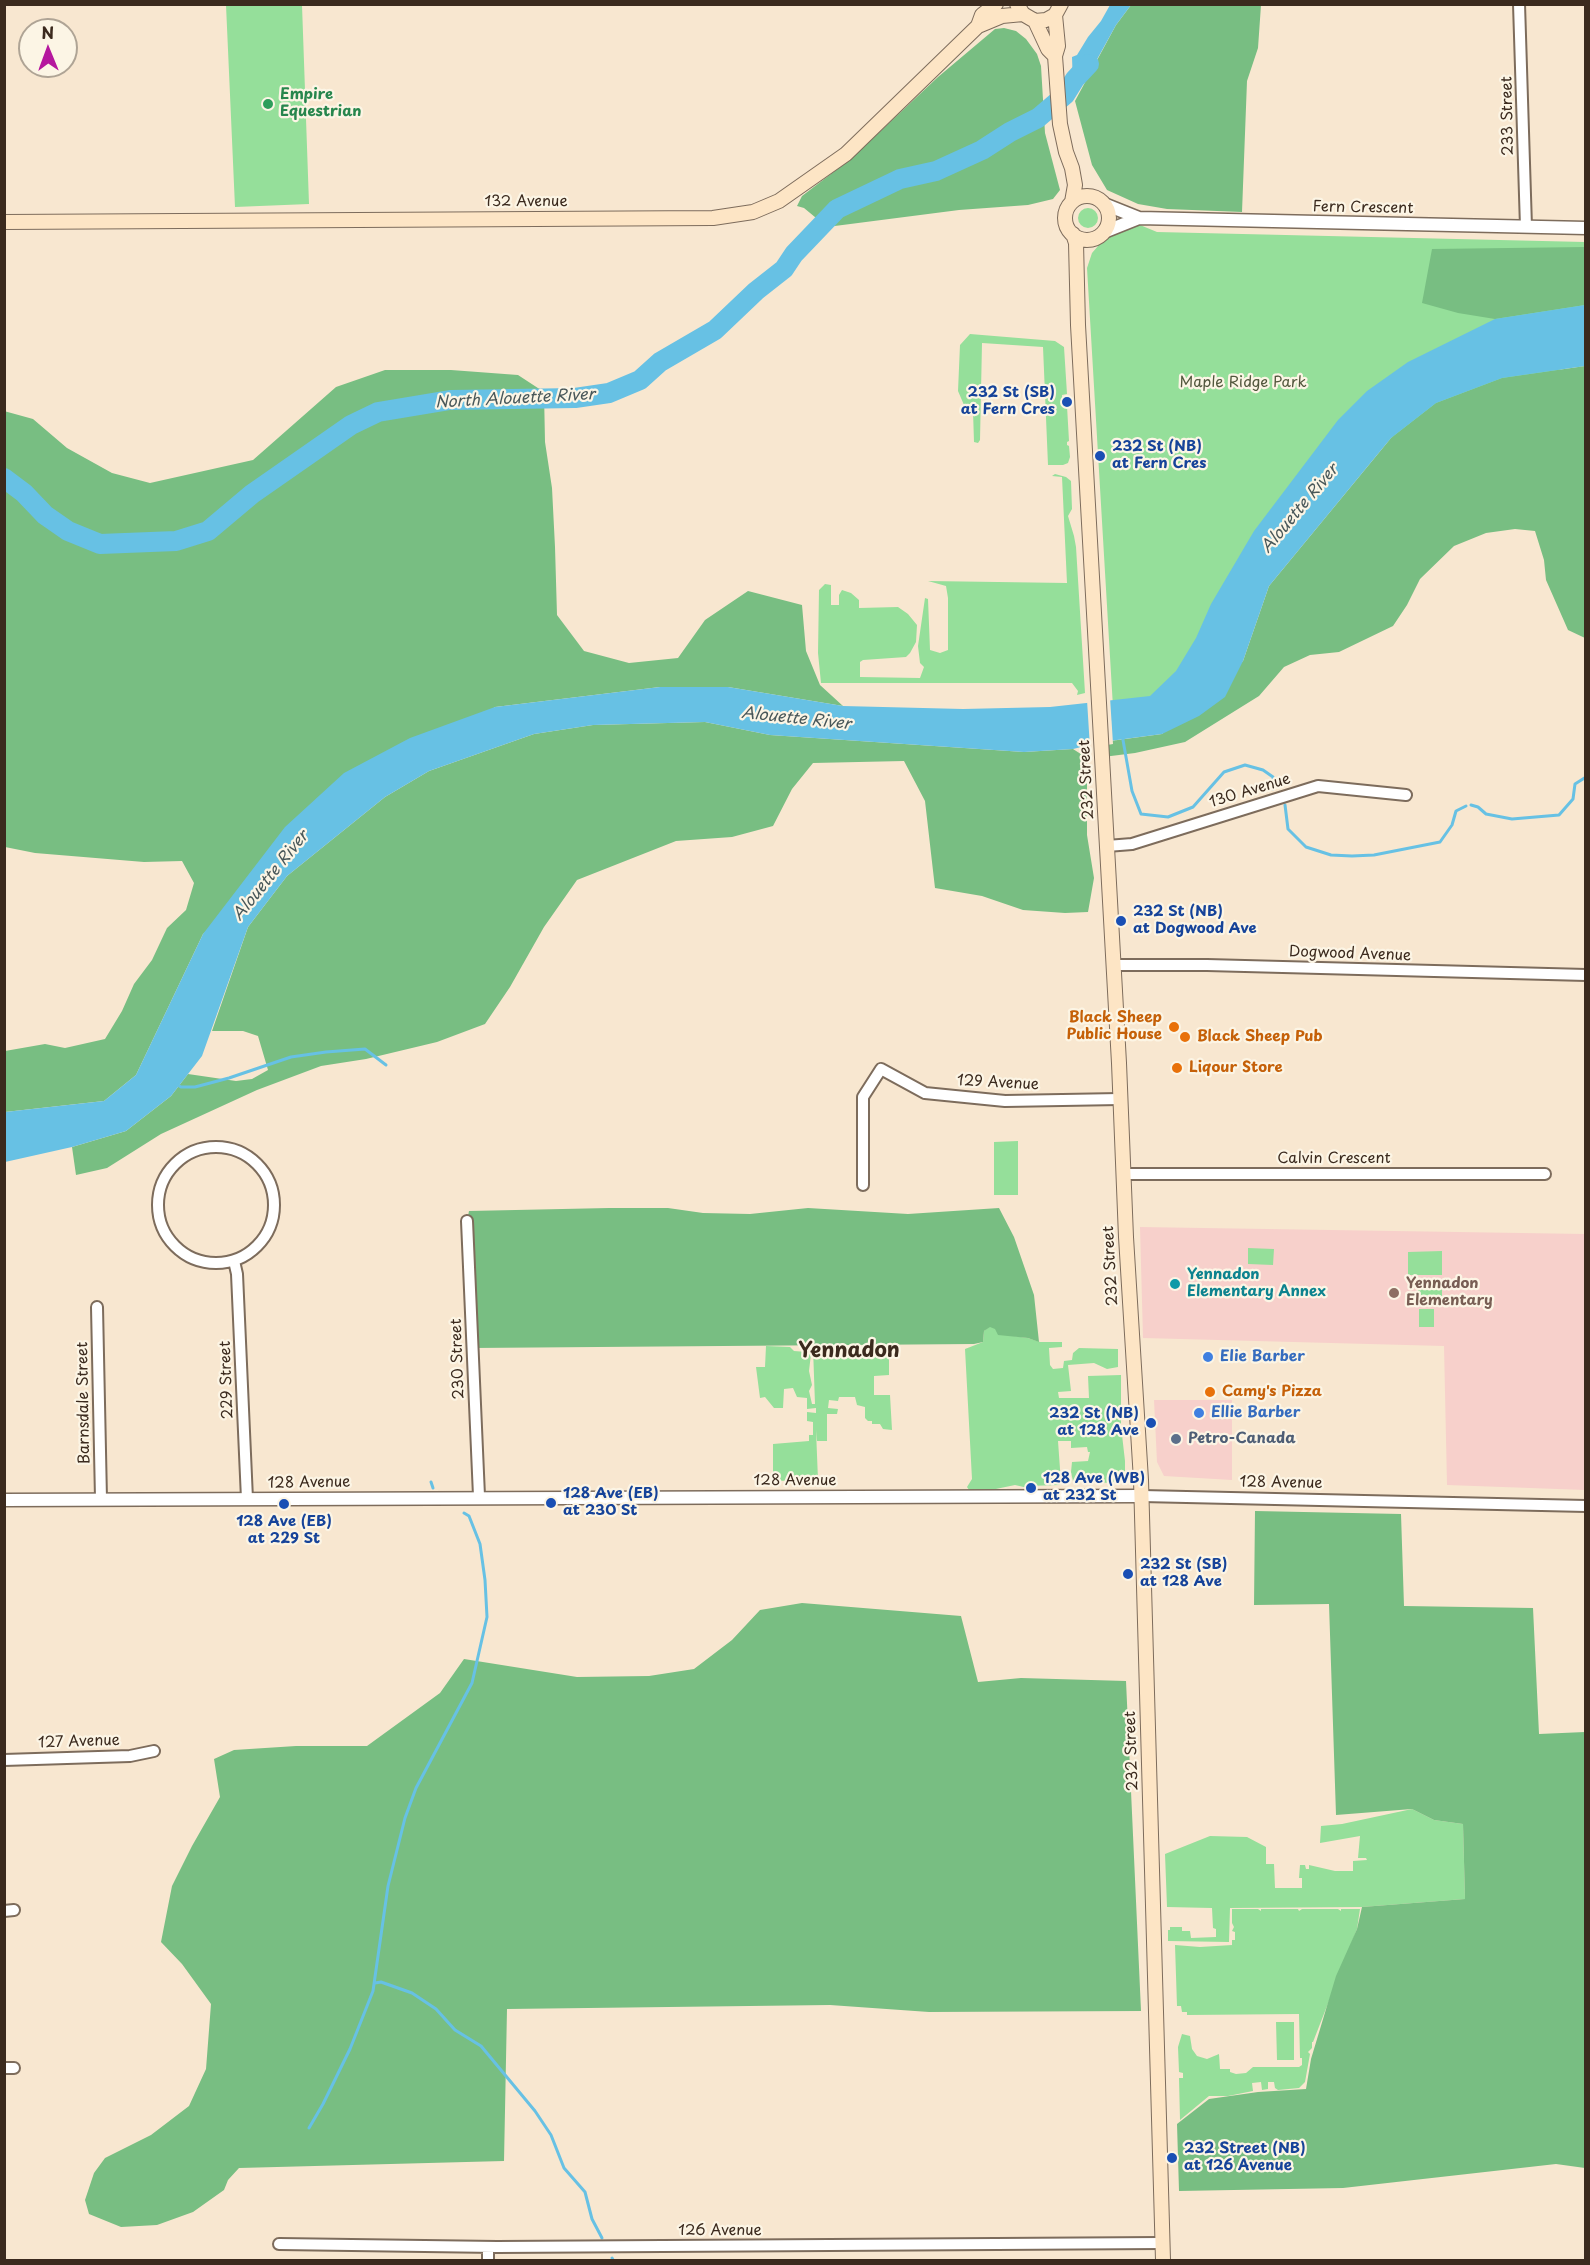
<!DOCTYPE html>
<style>
body{margin:0}
#map{position:relative;width:1590px;height:2265px;overflow:hidden;background:#f8e7d0;font-family:"Playpen Sans",sans-serif}
canvas{display:block}
.frame{position:absolute;inset:0;border:6px solid #3b2a1e;pointer-events:none}
.north{position:absolute;left:18px;top:18px;width:60px;height:60px;box-sizing:border-box;background:#fcf5e5;border:2px solid #afa495;border-radius:50%;rotate:359deg;font-size:16px;font-weight:700;line-height:24px;text-align:center;color:#3b2a1e}
.north::after{content:'';display:block;margin:auto;width:21px;height:27px;background:#b5179e;clip-path:polygon(50% 0,100% 100%,50% 72%,0 100%)}
</style>
<div id="map">
<canvas width="1590" height="2265"></canvas>
<div class="frame"></div>
<div class="north">N</div>
</div>
<script>
const ctx = document.querySelector('canvas').getContext('2d');
ctx.lineJoin = 'round';
function fill(path, color) { ctx.fillStyle = color; ctx.fill(path, 'evenodd'); }
const toPath = rows => new Path2D(rows.map(r => 'M' + r).join(''));
function trace(path, color, width, dash) { ctx.strokeStyle = color; ctx.lineWidth = width; ctx.lineCap = dash ? 'butt' : 'round'; ctx.setLineDash(dash || []); ctx.stroke(path); }
function drawText(font, color, halo, rows, align = 'center') {
  ctx.font = font + ' "Playpen Sans",sans-serif'; ctx.lineWidth = 4.5; ctx.setLineDash([]); ctx.textBaseline = 'middle'; ctx.strokeStyle = halo; ctx.fillStyle = color; for (const [text, x, y, turn = 0] of rows) {
    ctx.save(); ctx.translate(x, y); ctx.rotate((+turn || 0) * Math.PI / 180); ctx.textAlign = isNaN(turn) ? turn : align; if (halo) ctx.strokeText(text, 0, 0); ctx.fillText(text, 0, 0); ctx.restore();
  }
}
const built = toPath([
 [1140,1227,1585,1234,1585,1490,1447,1485,1444,1346,1143,1338],
 [1154,1400,1232,1400,1232,1480,1164,1476,1157,1462]
]);
const green = toPath([
 [226,5,302,5,309,204,235,207],
 '1078 218a10 10 0 1 1 20 0a10 10 0 1 1-20 0Z',
 [1140,225,1157,232,1585,242,1585,366,1564,368,1391,438,1115,741,1087,268,1092,253,1105,238,1130,226],
 [970,334,1055,341,1064,347,1067,394,1062,395,1063,406,1067,406,1069,441,1067,442,1067,445,1069,446,1070,457,1068,463,1063,465,1048,465,1043,347,982,343,980,440,978,443,974,442,973,411,964,405,958,391,960,345],
 [1055,474,1066,477,1071,481,1072,509,1068,516,1074,536,1076,547,1085,693,1077,695,1078,691,1072,683,821,683,818,653,819,590,825,584,831,585,831,605,839,605,839,595,842,590,851,593,859,600,859,608,898,607,908,614,917,625,916,642,910,653,906,657,863,660,860,662,860,677,920,678,924,667,920,663,918,646,925,598,928,599,930,650,940,653,948,650,948,598,946,586,928,581,1067,583,1062,477,1052,476],
 [1018,1141,1018,1195,994,1195,994,1142],
 [1248,1248,1274,1249,1273,1265,1248,1264],
 [1442,1251,1442,1275,1408,1275,1408,1252],
 [1418,1280,1442,1280,1442,1304,1418,1304],
 [1419,1309,1434,1309,1434,1327,1419,1327],
 [990,1326,1014,1336,1028,1338,1040,1342,1062,1342,1062,1347,1049,1348,1050,1365,1053,1369,1063,1368,1064,1361,1072,1360,1073,1353,1079,1348,1118,1349,1118,1367,1107,1369,1094,1363,1068,1365,1071,1391,1058,1392,1059,1398,1089,1398,1088,1376,1121,1375,1121,1426,1125,1461,1125,1471,1118,1480,1111,1483,1073,1481,1071,1472,1072,1462,1088,1461,1090,1452,1088,1452,1087,1447,1071,1448,1071,1441,1058,1441,1061,1483,1059,1485,1028,1486,1028,1488,1015,1485,991,1490,969,1490,967,1487,972,1479,965,1349,983,1342,984,1331],
 [766,1346,790,1347,794,1351,807,1352,811,1354,809,1371,812,1385,809,1391,812,1404,815,1404,813,1348,889,1348,889,1375,874,1376,874,1395,890,1395,892,1430,883,1429,880,1424,872,1424,872,1421,868,1421,865,1418,865,1407,857,1405,855,1397,839,1397,838,1401,829,1400,828,1408,838,1409,837,1414,827,1414,827,1441,817,1441,816,1430,818,1480,773,1481,773,1444,809,1441,809,1435,813,1435,813,1422,807,1421,807,1412,816,1413,816,1408,807,1409,807,1398,797,1397,793,1388,784,1389,783,1408,774,1408,765,1397,760,1398,756,1367,765,1367],
 [1412,1809,1434,1820,1463,1824,1465,1899,1362,1907,1230,1908,1229,1942,1168,1941,1168,1930,1170,1930,1170,1927,1182,1927,1182,1931,1190,1931,1191,1938,1216,1937,1216,1929,1213,1928,1212,1908,1167,1907,1165,1854,1210,1836,1247,1837,1266,1847,1266,1864,1274,1864,1275,1888,1302,1888,1302,1878,1299,1878,1300,1865,1305,1865,1306,1869,1309,1869,1309,1865,1335,1871,1353,1871,1353,1861,1367,1860,1366,1858,1358,1858,1360,1836,1320,1843,1321,1826,1342,1824],
 [1232,1909,1258,1909,1261,1911,1261,1909,1298,1909,1299,1911,1302,1909,1338,1909,1341,1911,1341,1909,1360,1909,1357,1929,1313,2042,1312,2042,1312,2048,1308,2052,1310,2054,1305,2082,1299,2088,1278,2090,1275,2088,1274,2082,1268,2082,1268,2089,1262,2090,1261,2082,1252,2083,1253,2091,1228,2096,1209,2096,1180,2120,1179,2078,1183,2078,1183,2073,1179,2072,1178,2047,1182,2034,1190,2036,1192,2049,1197,2056,1207,2059,1219,2054,1220,2069,1230,2069,1230,2072,1236,2074,1246,2073,1253,2067,1299,2067,1302,2065,1302,2058,1300,2058,1299,2014,1187,2015,1187,2012,1182,2012,1181,2006,1177,2006,1175,1945,1200,1947,1232,1945,1232,1940,1235,1940,1235,1932,1232,1931,1234,1927,1232,1923],
 [1276,2022,1294,2022,1294,2060,1277,2060]
]);
const forest = toPath([
 [1131,5,1261,5,1258,48,1247,81,1242,212,1167,209,1138,204,1107,190,1092,165,1075,101,1116,25],
 [1004,28,1016,31,1026,39,1037,54,1041,66,1045,133,1060,190,1053,199,1028,205,959,210,827,227,804,208,797,206,802,196,852,158,938,77,995,29],
 [1585,247,1585,305,1495,319,1458,313,1422,303,1432,249],
 [1585,366,1585,638,1568,630,1546,580,1544,560,1535,531,1515,529,1486,533,1454,546,1420,579,1407,605,1393,626,1339,652,1310,655,1284,667,1259,696,1185,742,1135,753,1103,757,1103,742,1162,734,1243,661,1269,586,1391,438,1436,403,1502,378],
 [385,370,451,370,518,375,544,392,545,442,552,488,555,547,557,615,584,651,629,663,678,658,705,620,748,591,802,605,806,651,820,685,843,706,728,687,660,687,495,707,203,934,136,1075,104,1101,5,1112,5,1051,45,1044,65,1048,105,1039,122,1011,134,984,152,960,167,928,186,910,194,883,182,861,144,862,35,853,5,847,4,411,33,419,67,448,112,473,150,483,253,460,336,387],
 [705,722,770,735,1024,752,1073,749,1087,758,1087,835,1094,878,1088,912,1065,913,1023,910,982,896,935,888,925,801,904,761,813,763,792,789,773,826,732,837,676,841,577,880,544,927,510,987,485,1024,437,1042,366,1059,321,1066,257,1090,161,1134,107,1168,76,1175,72,1147,126,1131,171,1096,188,1074,236,1081,252,1079,268,1070,258,1036,243,1031,212,1031,248,927,287,876,385,797,429,771,534,734,593,725],
 [609,1208,668,1208,703,1213,750,1214,808,1208,908,1214,999,1208,1014,1237,1034,1295,1039,1342,1028,1338,998,1335,995,1329,990,1327,984,1331,983,1342,974,1344,472,1348,467,1221,469,1211],
 [1255,1511,1401,1514,1404,1606,1533,1608,1539,1734,1585,1732,1585,2168,1556,2164,1343,2188,1179,2191,1177,2124,1209,2099,1258,2092,1306,2089,1311,2059,1336,1976,1357,1929,1362,1907,1465,1899,1463,1824,1434,1820,1412,1809,1336,1815,1329,1604,1254,1605],
 [802,1603,961,1616,978,1682,1021,1678,1126,1681,1141,2011,929,2012,830,2005,507,2009,504,2161,239,2168,228,2180,224,2190,193,2212,157,2225,121,2227,89,2214,85,2200,94,2173,105,2158,151,2135,189,2106,206,2069,211,2004,182,1964,161,1942,172,1886,192,1846,220,1797,214,1759,234,1750,296,1746,367,1746,440,1693,464,1659,577,1677,649,1676,694,1669,732,1640,760,1610]
]);
const water = toPath([
 [1110,5,1131,5,1116,25,1084,83,1073,87,1072,57,1077,55,1088,37,1101,21],
 [1585,305,1585,366,1502,378,1436,403,1391,438,1269,586,1243,661,1225,697,1199,716,1162,734,1102,742,1073,749,1024,752,770,735,705,722,593,725,534,734,429,771,385,797,287,876,248,927,202,1056,171,1096,126,1131,72,1147,5,1162,5,1112,104,1101,136,1075,203,934,285,827,344,773,410,738,495,707,660,687,728,687,843,706,963,709,1050,707,1150,696,1176,671,1196,638,1211,604,1254,531,1338,420,1367,391,1408,362,1495,319]
]);
const pier = toPath([
 [1110,697,1113,744,1090,748,1087,700]
]);
const stream = toPath([
 [1123,740,1132,791,1141,814,1168,817,1193,807,1224,772,1245,765,1263,770,1273,777,1273,789],
 [1285,805,1288,829,1306,847,1331,855,1352,856,1374,855,1440,842,1452,825,1456,811,1466,806],
 [1471,805,1478,807,1486,814,1512,819,1559,815,1573,799,1575,784,1586,777],
 [176,1084,181,1087,195,1087,229,1078,291,1057,326,1052,365,1049,386,1065],
 [431,1482,433,1488],
 [375,1983,381,1982,412,1993,436,2009,455,2030,481,2046,535,2111,551,2135,564,2168,585,2192,592,2219,602,2238],
 [309,2128,323,2104,350,2049,373,1991,388,1886,405,1818,416,1788,472,1683,487,1617,485,1580,480,1544,469,1516,464,1513],
 [612,2258,613,2260]
]);
const river = toPath([
 [4,478,24,493,45,515,68,531,100,544,176,541,208,531,252,494,351,425,378,412,450,400,575,398,609,393,640,380,660,362,715,330,756,291,784,269,794,254,837,209,900,179,936,171,982,150,1010,132,1038,118,1065,95,1075,79,1089,64]
]);
const minor = toPath([
 [1519,4,1526,227],
 [1107,846,1132,844,1318,786,1406,795],
 [1113,965,1207,965,1586,975],
 '158 1205a58 58 0 1 1 116 0a58 58 0 1 1-116 0Z',
 [1123,1174,1545,1174],
 [863,1185,863,1097,881,1069,925,1093,1005,1101,1120,1099],
 [467,1221,479,1496],
 [234,1261,237,1274,247,1499],
 [97,1307,101,1499],
 [1142,1496,1586,1506],
 [4,1760,130,1756,154,1751],
 [4,1911,14,1910],
 [4,2068,14,2068],
 [279,2244,497,2247,1162,2243],
 [488,2247,488,2260]
]);
const tertiary = toPath([
 [1104,204,1139,218,1586,228],
 [1104,232,1139,218],
 [4,1500,1142,1496]
]);
const secondary = toPath([
 [1017,4,1023,14,1035,21,1046,20,1055,15,1061,4],
 [1055,15,1058,46,1055,56,1060,124,1066,152,1072,168,1075,185,1072,202],
 [1035,21,1048,49,1055,56],
 [978,26,982,15,996,4],
 '1065 218a22 22 0 1 1 44 0a22 22 0 1 1-44 0Z',
 [4,222,713,218,753,212,779,201,846,154,978,26,1002,16,1023,14],
 [1073,234,1076,243,1078,325,1119,1063,1126,1237,1141,1480,1163,2260]
]);
const markers = [
 [268,104,6,"#2e9e5b"],
 [1067,402,6,"#1a4fb4"],
 [1100,456,6,"#1a4fb4"],
 [1121,921,6,"#1a4fb4"],
 [1174,1027,6,"#e8710a"],
 [1185,1037,6,"#e8710a"],
 [1177,1068,6,"#e8710a"],
 [1175,1284,6,"#0f9aa8"],
 [1394,1293,6,"#8d6e63"],
 [1208,1357,6,"#3f7fe0"],
 [1210,1392,6,"#e8710a"],
 [1199,1413,6,"#3f7fe0"],
 [1151,1423,6,"#1a4fb4"],
 [1176,1439,6,"#5c6f8a"],
 [1031,1488,6,"#1a4fb4"],
 [551,1503,6,"#1a4fb4"],
 [284,1504,6,"#1a4fb4"],
 [1128,1574,6,"#1a4fb4"],
 [1172,2158,6,"#1a4fb4"]
];
const leisureNames = [
 ["Empire",280,95],
 ["Equestrian",280,112]
];
const streetNames = [
 ["233 Street",1508,116,-91],
 ["132 Avenue",526,202],
 ["Fern Crescent",1363,208,1],
 ["232 Street",1087,780,-93],
 ["130 Avenue",1250,791,-17],
 ["Dogwood Avenue",1350,954,2],
 ["129 Avenue",998,1083,3],
 ["Calvin Crescent",1334,1159],
 ["232 Street",1111,1266,-93],
 ["230 Street",458,1359,-92],
 ["229 Street",227,1380,-92],
 ["Barnsdale Street",84,1403,-91],
 ["128 Avenue",795,1481],
 ["128 Avenue",309,1483,-1],
 ["128 Avenue",1281,1483,1],
 ["127 Avenue",79,1742,-2],
 ["232 Street",1132,1751,-92],
 ["126 Avenue",720,2231]
];
const parkNames = [
 ["Maple Ridge Park",1243,383]
];
const transitNames = [
 ["232 St (SB)",1055,393,"right"],
 ["at Fern Cres",1055,410,"right"],
 ["232 St (NB)",1112,447],
 ["at Fern Cres",1112,464],
 ["232 St (NB)",1133,912],
 ["at Dogwood Ave",1133,929],
 ["232 St (NB)",1139,1414,"right"],
 ["at 128 Ave",1139,1431,"right"],
 ["128 Ave (WB)",1043,1479],
 ["at 232 St",1043,1496],
 ["128 Ave (EB)",563,1494],
 ["at 230 St",563,1511],
 ["128 Ave (EB)",284,1522,"center"],
 ["at 229 St",284,1539,"center"],
 ["232 St (SB)",1140,1565],
 ["at 128 Ave",1140,1582],
 ["232 Street (NB)",1184,2149],
 ["at 126 Avenue",1184,2166]
];
const foodNames = [
 ["Black Sheep",1162,1018,"right"],
 ["Public House",1162,1035,"right"],
 ["Black Sheep Pub",1197,1037],
 ["Liqour Store",1189,1068],
 ["Camy's Pizza",1222,1392]
];
const cultureNames = [
 ["Yennadon",1187,1275],
 ["Elementary Annex",1187,1292]
];
const educationNames = [
 ["Yennadon",1406,1284],
 ["Elementary",1406,1301]
];
const shopNames = [
 ["Elie Barber",1220,1357],
 ["Ellie Barber",1211,1413]
];
const serviceNames = [
 ["Petro-Canada",1188,1439]
];
const waterNames = [
 ["North Alouette River",515,399,-3],
 ["Alouette River",1300,509,-50],
 ["Alouette River",796,719,6],
 ["Alouette River",271,876,-51]
];
const districtNames = [
 ["Yennadon",849,1351]
];
fill(built, '#f7d0cb');
fill(green, '#95df9a');
fill(forest, '#78be82');
fill(water, '#67c1e4');
fill(pier, '#f8e7d0');
trace(stream, '#67c1e4', 3);
trace(river, '#67c1e4', 20);
trace(minor, '#7d6c5c', 14);
trace(tertiary, '#7d6c5c', 15);
trace(secondary, '#7d6c5c', 16);
trace(minor, '#fff', 10);
trace(tertiary, '#fff', 12);
trace(secondary, '#fde5c5', 14);
for (const [x, y, r, color] of markers) { const dot = new Path2D(); dot.arc(x, y, r, 0, 2 * Math.PI); ctx.fillStyle = color; ctx.fill(dot); trace(dot, '#fcf5e5', 2); }
drawText('bold 15px', '#27864d', '#fcf5e5', leisureNames, 'left');
drawText('15px', '#3b2a1e', '#fcf5e5', streetNames);
drawText('15px', '#52573d', '#fcf5e5', parkNames);
drawText('bold 15px', '#164399', '#fcf5e5', transitNames, 'left');
drawText('bold 15px', '#c56008', '#fcf5e5', foodNames, 'left');
drawText('bold 15px', '#0d838f', '#fcf5e5', cultureNames, 'left');
drawText('bold 15px', '#785e54', '#fcf5e5', educationNames, 'left');
drawText('bold 15px', '#366cbe', '#fcf5e5', shopNames, 'left');
drawText('bold 15px', '#4e5e75', '#fcf5e5', serviceNames, 'left');
drawText('italic 16px', '#485759', '#fcf5e5', waterNames);
drawText('bold 21px', '#3b2a1e', '#fcf5e5', districtNames);
</script>
